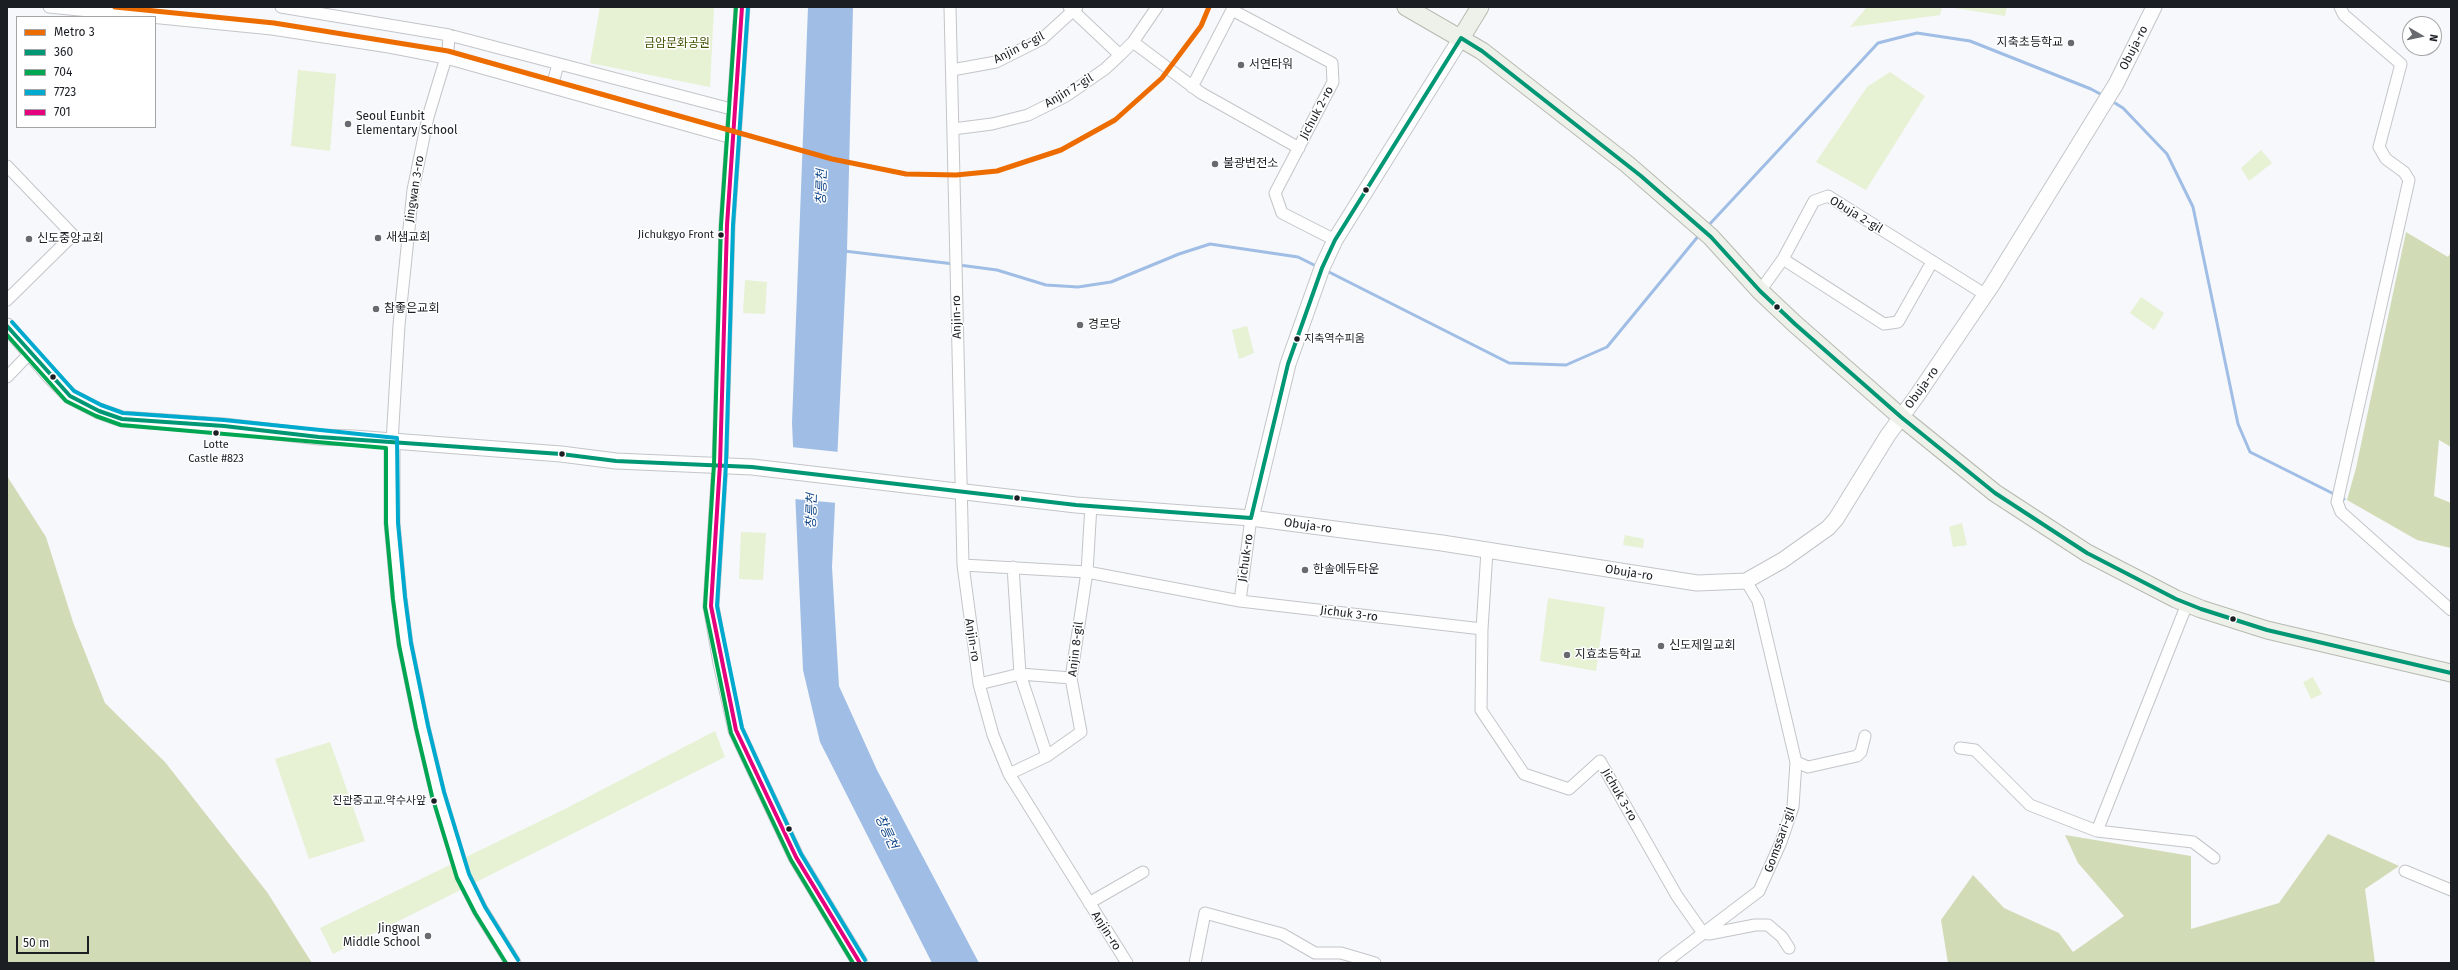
<!DOCTYPE html>
<meta charset="utf-8">
<style>
body{margin:0}
#map{position:relative;width:2458px;height:970px;overflow:hidden;background:#f6f8fb;font-family:"Fira Sans",sans-serif}
canvas{display:block}
.frame{position:absolute;inset:0;border:8px solid #1b1e23;pointer-events:none}
.legend{position:absolute;left:16px;top:16px;width:140px;height:112px;box-sizing:border-box;background:#fff;border:1px solid #a4a5a7;margin:0;padding:5px 7px;list-style:none;font-size:12px;color:#1b1e23}
.legend li{display:flex;align-items:center;gap:8px;height:20px}
.legend b{width:20px;border:1px solid #a4a5a7}
.north{position:absolute;left:2402px;top:16px;width:40px;height:40px;box-sizing:border-box;background:#fff;border:1px solid #a4a5a7;border-radius:50%;rotate:99deg;font-size:11px;font-weight:700;line-height:16px;text-align:center;color:#1b1e23}
.north::after{content:'';display:block;margin:auto;width:14px;height:18px;background:#686a6f;clip-path:polygon(50% 0,100% 100%,50% 72%,0 100%)}
.scale{position:absolute;left:16px;top:936px;width:73px;height:18px;box-sizing:border-box;border:2px solid #1b1e23;border-top:0;padding-left:5px;font-size:12px;line-height:14px;white-space:nowrap;color:#1b1e23;-webkit-text-stroke:3px #fff;paint-order:stroke}
</style>
<div id="map">
<canvas width="2458" height="970"></canvas>
<div class="frame"></div>
<ul class="legend">
<li><b style="height:5px;background:#ed6c00"></b>Metro 3</li>
<li><b style="height:5px;background:#009775"></b>360</li>
<li><b style="height:5px;background:#00a651"></b>704</li>
<li><b style="height:5px;background:#00a9ce"></b>7723</li>
<li><b style="height:5px;background:#e5007d"></b>701</li>
</ul>
<div class="north">N</div>
<div class="scale">50 m</div>
</div>
<script>
const ctx = document.querySelector('canvas').getContext('2d');
ctx.lineJoin = 'round';
function fill(path, color) { ctx.fillStyle = color; ctx.fill(path, 'evenodd'); }
const toPath = rows => new Path2D(rows.map(r => 'M' + r).join(''));
function trace(path, color, width, dash) { ctx.strokeStyle = color; ctx.lineWidth = width; ctx.lineCap = dash ? 'butt' : 'round'; ctx.setLineDash(dash || []); ctx.stroke(path); }
function drawText(font, color, halo, rows, align = 'center') {
  ctx.font = font + ' "Fira Sans","Noto Sans KR",sans-serif'; ctx.lineWidth = 3; ctx.setLineDash([]); ctx.textBaseline = 'middle'; ctx.strokeStyle = halo; ctx.fillStyle = color; for (const [text, x, y, turn = 0] of rows) {
    ctx.save(); ctx.translate(x, y); ctx.rotate((+turn || 0) * Math.PI / 180); ctx.textAlign = isNaN(turn) ? turn : align; if (halo) ctx.strokeText(text, 0, 0); ctx.fillText(text, 0, 0); ctx.restore();
  }
}
const green = toPath([
 [600,7,714,7,710,87,590,63],
 [1867,7,1942,7,1940,15,1850,27],
 [1948,7,2007,7,2005,16],
 [298,70,336,74,330,151,291,146],
 [1890,72,1925,96,1866,190,1816,162,1867,87],
 [2261,150,2272,163,2249,181,2241,168],
 [745,280,767,282,765,314,743,313],
 [2141,297,2164,313,2154,330,2130,313],
 [1247,326,1254,353,1239,359,1232,330],
 [1962,523,1967,545,1953,547,1949,527],
 [741,532,766,533,763,580,739,579],
 [1625,535,1644,539,1643,548,1623,545],
 [1548,598,1605,607,1596,671,1540,661],
 [2313,677,2322,694,2311,699,2303,682],
 [715,731,725,757,333,954,320,928,565,809],
 [330,742,365,841,309,859,275,759]
]);
const forest = toPath([
 [2406,232,2448,257,2451,252,2451,447,2439,440,2434,496,2451,503,2451,548,2417,540,2347,500,2356,468],
 [7,476,46,537,73,622,105,703,165,762,267,892,312,963,7,963],
 [2328,834,2399,866,2365,889,2375,963,1948,963,1941,920,1973,875,2004,908,2059,933,2073,952,2124,916,2078,863,2065,835,2191,856,2191,929,2279,903]
]);
const water = toPath([
 [808,7,853,7,847,251,832,567,839,686,877,770,979,963,932,963,820,742,803,670,792,423]
]);
const pier = toPath([
 [791,447,839,452,837,503,794,499]
]);
const stream = toPath([
 [2110,100,2123,108,2167,154,2193,207,2238,424,2250,452,2344,499],
 [1707,227,1878,43,1917,33,1970,41,2091,89,2104,96],
 [844,251,954,264],
 [959,265,997,270,1046,285,1078,287,1111,282,1179,254,1210,244,1298,257,1318,267],
 [1325,270,1509,363,1566,365,1607,347,1700,234]
]);
const street = toPath([
 [49,7,272,29,389,47,446,58,732,138],
 [281,7,449,35,735,110],
 [950,7,963,565,979,684,993,735,1009,774,1127,963],
 [1069,7,1120,55],
 [1234,7,1232,10,1332,63,1333,82,1275,193,1282,213,1335,240],
 [2340,7,2344,15,2401,64,2379,147,2386,159,2404,172,2409,180,2337,502,2341,512,2451,610],
 [1133,42,1201,93,1299,148],
 [952,70,996,62,1042,39,1077,7],
 [552,87,558,64],
 [1192,87,1232,10],
 [953,129,992,124,1028,115,1066,96,1105,69,1120,55,1133,42,1157,7],
 [7,166,73,235,7,300],
 [1783,259,1884,324,1898,322,1932,262],
 [1760,291,1783,259,1814,201,1828,196,1986,295],
 [7,377,30,353],
 [392,442,399,325,413,190,428,117,448,51,449,35],
 [1487,551,1482,629,1481,710,1524,774,1569,789,1600,761,1677,896,1703,933,1709,934,1755,925,1768,925,1782,937,1789,948],
 [963,565,1087,572,1240,601,1482,629],
 [1013,567,1020,674,1047,756],
 [1240,601,1251,518],
 [979,684,1020,674,1071,678],
 [1960,748,1975,750,2030,805,2097,831,2193,842,2214,858],
 [1796,762,1808,767,1857,756,1861,752,1865,736],
 [1009,774,1047,756,1081,732,1071,678,1087,572,1091,505],
 [2097,831,2187,604],
 [2405,871,2451,890],
 [1089,903,1143,872],
 [1195,963,1205,913,1282,934,1315,953,1341,953,1375,963],
 [1664,963,1759,891,1781,842,1793,807,1796,762,1758,601,1746,581]
]);
const secondary = toPath([
 [742,7,727,225,720,464,711,606,721,663,736,730,796,857,860,963],
 [7,326,50,376,70,396,99,411,122,419,224,426,319,437,354,438,561,454,616,461,752,467,1076,505,1251,518,1442,543,1697,583,1746,581,1783,560,1828,528,1836,519,1888,435,1916,397,1992,285,2116,84,2154,7],
 [392,442,392,523,399,598,405,644,422,727,438,794,463,876,480,910,513,963],
 [1251,518,1288,364,1322,268,1335,240,1461,38]
]);
const primary = toPath([
 [1406,7,1482,51,1627,164,1711,237,1760,291,1795,324,1901,417,1995,493,2087,553,2176,599,2201,609,2267,630,2451,673],
 [1461,38,1480,7]
]);
const bus1 = toPath([
 [7,326,70,396,99,411,122,419,224,426,319,437,561,454,616,461,752,467,1076,505,1251,518,1288,364,1322,268,1335,240,1461,38,1482,51,1641,176,1711,237,1760,291,1795,324,1901,417,1995,493,2087,553,2176,599,2201,609,2267,630,2451,673]
]);
const bus2 = toPath([
 [736,7,721,225,714,464,705,607,731,733,791,860,853,963],
 [7,335,66,401,96,416,121,425,386,448,386,523,393,599,399,645,416,728,432,796,457,878,475,913,506,963]
]);
const bus3 = toPath([
 [748,7,733,225,726,464,717,606,742,728,801,854,865,960],
 [12,322,74,391,101,405,123,413,224,420,397,438,398,523,405,597,411,643,428,726,444,792,469,874,485,907,518,960]
]);
const bus4 = toPath([
 [742,7,727,225,720,464,711,606,736,730,796,857,860,963]
]);
const metro1 = toPath([
 [115,7,274,23,448,51,832,159,906,174,956,175,997,171,1061,150,1115,120,1162,78,1201,26,1209,7]
]);
const markers = [
 [2071,43,4,"#686a6f"],
 [1241,65,4,"#686a6f"],
 [348,124,4,"#686a6f"],
 [1215,164,4,"#686a6f"],
 [1366,190,3.5,"#1b1e23"],
 [721,235,3.5,"#1b1e23"],
 [378,238,4,"#686a6f"],
 [29,239,4,"#686a6f"],
 [1777,307,3.5,"#1b1e23"],
 [376,309,4,"#686a6f"],
 [1080,325,4,"#686a6f"],
 [1297,339,3.5,"#1b1e23"],
 [53,377,3.5,"#1b1e23"],
 [216,433,3.5,"#1b1e23"],
 [562,454,3.5,"#1b1e23"],
 [1017,498,3.5,"#1b1e23"],
 [1305,570,4,"#686a6f"],
 [2233,619,3.5,"#1b1e23"],
 [1661,646,4,"#686a6f"],
 [1567,655,4,"#686a6f"],
 [434,801,3.5,"#1b1e23"],
 [789,829,3.5,"#1b1e23"],
 [428,936,4,"#686a6f"]
];
const busNames = [
 ["Jichukgyo Front",714,235],
 ["지축역수피움",1304,339,"left"],
 ["Lotte",216,445,"center"],
 ["Castle #823",216,459,"center"],
 ["진관중고교.약수사앞",426,801]
];
const poiNames = [
 ["지축초등학교",2063,43,"right"],
 ["서연타워",1249,65],
 ["Seoul Eunbit",356,117],
 ["Elementary School",356,131],
 ["불광변전소",1223,164],
 ["새샘교회",386,238],
 ["신도중앙교회",37,239],
 ["참좋은교회",384,309],
 ["경로당",1088,325],
 ["한솔에듀타운",1313,570],
 ["신도제일교회",1669,646],
 ["지효초등학교",1575,655],
 ["Jingwan",420,929,"right"],
 ["Middle School",420,943,"right"]
];
const parkNames = [
 ["금암문화공원",677,44]
];
const streetNames = [
 ["Anjin 6-gil",1019,48,-27],
 ["Obuja-ro",2134,48,-63],
 ["Anjin 7-gil",1069,91,-31],
 ["Jichuk 2-ro",1317,113,-62],
 ["Jingwan 3-ro",415,189,-81],
 ["Obuja 2-gil",1856,215,31],
 ["Anjin-ro",957,317,-91],
 ["Obuja-ro",1922,388,-54],
 ["Obuja-ro",1308,526,8],
 ["Jichuk-ro",1246,558,-82],
 ["Obuja-ro",1629,573,9],
 ["Jichuk 3-ro",1349,614,7],
 ["Anjin-ro",972,640,81],
 ["Anjin 8-gil",1076,649,-83],
 ["Jichuk 3-ro",1619,795,60],
 ["Gomssari-gil",1780,840,-70],
 ["Anjin-ro",1106,931,57]
];
const waterNames = [
 ["창릉천",822,187,-88],
 ["창릉천",812,511,-88],
 ["창릉천",886,832,65]
];
fill(green, '#e7f1d3');
fill(forest, '#d1dcb7');
fill(water, '#a0bde5');
fill(pier, '#f6f8fb');
trace(stream, '#a0bde5', 3);
trace(street, '#c3c5c9', 13);
trace(secondary, '#c3c5c9', 17);
trace(primary, '#b6bab0', 19);
trace(street, '#fefefe', 11);
trace(secondary, '#fefefe', 15);
trace(primary, '#eef1ea', 17);
trace(bus1, '#009775', 4);
trace(bus2, '#00a651', 4);
trace(bus3, '#00a9ce', 4);
trace(bus4, '#e5007d', 4);
trace(metro1, '#ed6c00', 5);
for (const [x, y, r, color] of markers) { const dot = new Path2D(); dot.arc(x, y, r, 0, 2 * Math.PI); ctx.fillStyle = color; ctx.fill(dot); trace(dot, '#fff', 1.5); }
drawText('11px', '#1b1e23', '#fff', busNames, 'right');
drawText('12px', '#1b1e23', '#fff', poiNames, 'left');
drawText('12px', '#425100', '#fff', parkNames);
drawText('12px', '#1b1e23', '#fff', streetNames);
drawText('italic 13px', '#0e4587', '#fff', waterNames);
</script>
